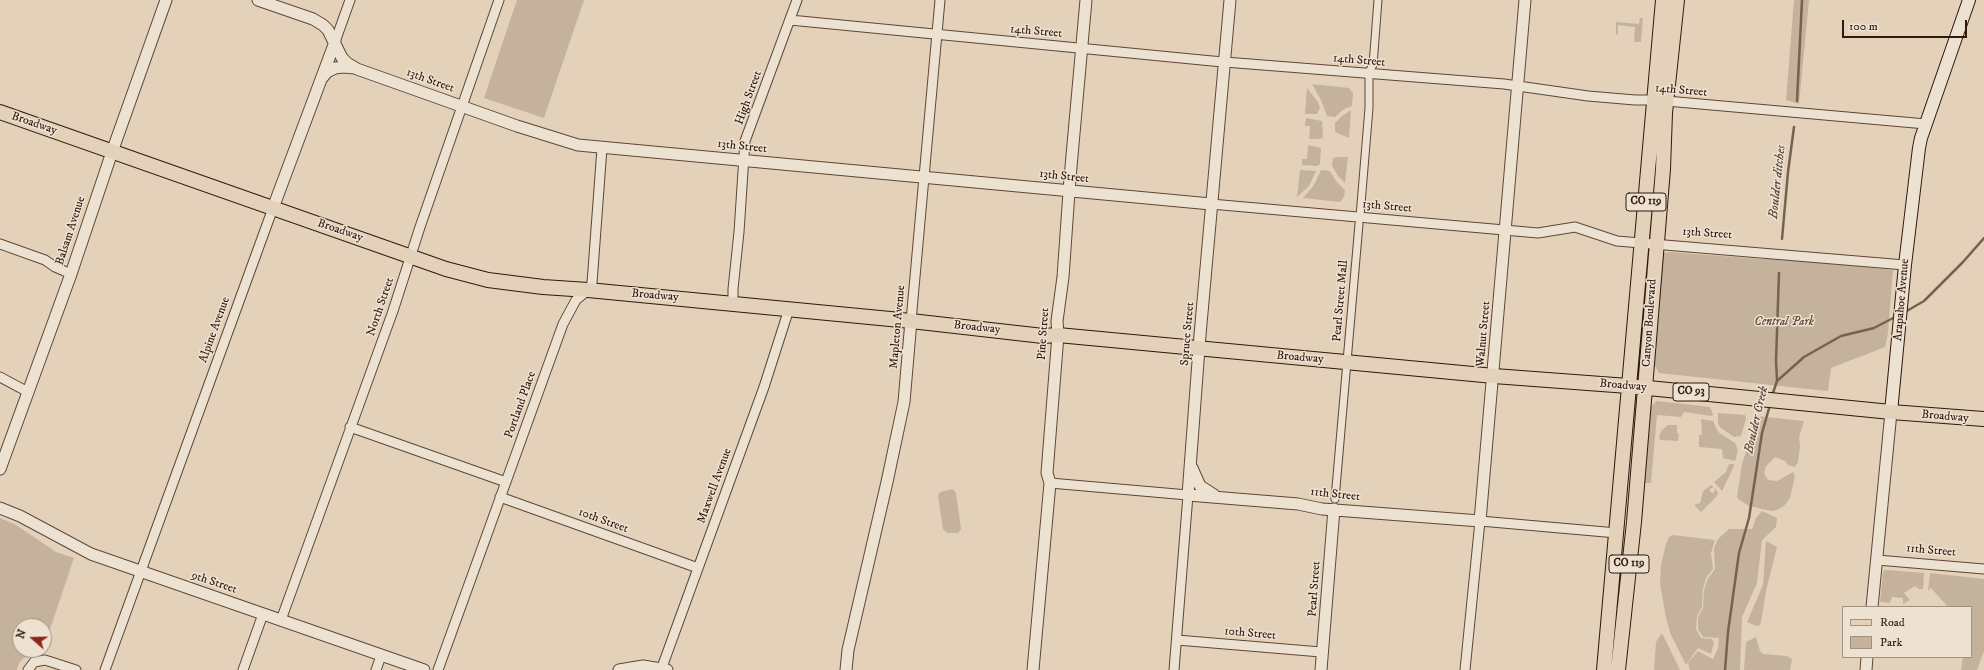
<!DOCTYPE html>
<style>
body{margin:0}
#map{position:relative;width:1984px;height:670px;overflow:hidden;background:#e3d2b9;font-family:"IM FELL DW Pica",serif}
canvas{display:block}
.legend{position:absolute;left:1842px;top:606px;width:130px;height:52px;box-sizing:border-box;background:#ede2d2;border:1px solid #a29183;margin:0;padding:5px 7px;list-style:none;font-size:12px;color:#31170d}
.legend li{display:flex;align-items:center;gap:8px;height:20px}
.legend b{width:20px;border:1px solid #a29183}
.north{position:absolute;left:12px;top:618px;width:40px;height:40px;box-sizing:border-box;background:#ede2d2;border:1px solid #a29183;border-radius:50%;rotate:290deg;font-size:11px;font-weight:700;line-height:16px;text-align:center;color:#31170d}
.north::after{content:'';display:block;margin:auto;width:14px;height:18px;background:#8f2418;clip-path:polygon(50% 0,100% 100%,50% 72%,0 100%)}
.scale{position:absolute;left:1842px;top:20px;width:125px;height:18px;box-sizing:border-box;border:2px solid #31170d;border-top:0;padding-left:5px;font-size:12px;line-height:14px;white-space:nowrap;color:#31170d;-webkit-text-stroke:3px #ede2d2;paint-order:stroke}
</style>
<div id="map">
<canvas width="1984" height="670"></canvas>
<ul class="legend">
<li><b style="height:5px;background:#e3d2b9"></b>Road</li>
<li><b style="height:11px;background:#c5b29c"></b>Park</li>
</ul>
<div class="north">N</div>
<div class="scale">100 m</div>
</div>
<script>
const ctx = document.querySelector('canvas').getContext('2d');
ctx.lineJoin = 'round';
function fill(path, color) { ctx.fillStyle = color; ctx.fill(path, 'evenodd'); }
const toPath = rows => new Path2D(rows.map(r => 'M' + r).join(''));
function trace(path, color, width, dash) { ctx.strokeStyle = color; ctx.lineWidth = width; ctx.lineCap = dash ? 'butt' : 'round'; ctx.setLineDash(dash || []); ctx.stroke(path); }
function drawText(font, color, halo, rows, align = 'center') {
  ctx.font = font + ' "IM FELL DW Pica",serif'; ctx.lineWidth = 3; ctx.setLineDash([]); ctx.textBaseline = 'middle'; ctx.strokeStyle = halo; ctx.fillStyle = color; for (const [text, x, y, turn = 0] of rows) {
    ctx.save(); ctx.translate(x, y); ctx.rotate((+turn || 0) * Math.PI / 180); ctx.textAlign = isNaN(turn) ? turn : align; if (halo) ctx.strokeText(text, 0, 0); ctx.fillText(text, 0, 0); ctx.restore();
  }
}
const green = toPath([
 [517,0,584,0,544,118,484,98],
 [1794,0,1809,0,1799,104,1786,100],
 [1640,18,1643,18,1641,42,1634,42,1635,27,1618,25,1618,35,1616,34,1616,22,1639,24],
 [1312,84,1349,88,1353,93,1352,106,1344,109,1335,117,1327,116,1321,100],
 [1307,88,1318,102,1320,108,1317,114,1305,114],
 [1351,110,1349,138,1335,132,1335,123,1342,116],
 [1306,118,1322,121,1323,138,1318,139,1309,139,1310,126,1305,126],
 [1308,145,1321,148,1320,164,1317,166,1302,165,1302,159,1307,159],
 [1337,157,1348,157,1345,183,1338,176,1332,166,1333,158],
 [1300,170,1316,171,1309,186,1297,197],
 [1321,170,1330,171,1336,181,1345,190,1344,197,1340,202,1303,198,1314,185],
 [1670,252,1761,259,1790,259,1893,270,1888,333,1885,347,1831,368,1828,391,1827,391,1659,373,1654,364,1662,259,1664,253],
 [1657,401,1710,407,1713,414,1712,416,1684,412,1681,417,1657,415,1651,483,1640,483,1648,409],
 [1718,413,1745,415,1746,419,1741,436,1734,437,1721,428,1718,424],
 [1756,416,1804,421,1799,437,1800,446,1798,462,1795,467,1788,465,1785,461,1775,457,1766,466,1764,473,1768,480,1777,481,1793,472,1795,476,1790,498,1784,506,1777,510,1771,511,1749,506,1738,499,1737,496,1742,464,1757,419],
 [1701,419,1713,421,1718,432,1735,443,1738,450,1735,461,1723,458,1722,449,1699,447,1699,435,1702,435],
 [1668,425,1677,425,1677,433,1679,434,1678,441,1660,440,1659,436,1662,430],
 [1729,464,1734,464,1734,466,1722,491,1714,482,1726,472],
 [1711,485,1714,487,1710,489,1710,492,1714,493,1715,488,1718,493,1717,496,1701,512,1694,505,1700,503,1703,491],
 [953,489,956,493,961,529,958,533,947,533,943,529,938,496,940,492],
 [1762,511,1777,518,1776,527,1762,540,1757,583,1742,617,1740,670,1690,670,1688,663,1698,651,1713,659,1718,648,1719,638,1703,637,1698,629,1698,617,1703,608,1704,591,1707,580,1715,569,1714,548,1718,539,1729,529,1752,529,1756,518],
 [0,518,16,525,56,552,74,558,44,647,44,626,20,626,20,650,43,650,28,654,19,663,17,670,0,670],
 [1673,535,1715,540,1711,553,1713,569,1706,578,1703,589,1702,607,1697,616,1696,629,1701,638,1712,639,1714,643,1711,654,1698,648,1686,665,1671,635,1666,618,1660,584,1661,565,1666,544,1669,537],
 [1766,541,1777,547,1766,591,1761,622,1759,626,1756,626,1747,622,1763,585],
 [1886,570,1924,573,1923,589,1919,589,1915,586,1904,593,1910,600,1903,604,1903,598,1892,597,1890,603,1880,602,1883,571],
 [1930,573,1984,579,1984,651,1977,670,1961,670,1963,657,1971,657,1971,607,1948,607,1931,588,1928,591],
 [1661,634,1663,635,1680,670,1654,670,1656,642],
 [1756,637,1760,651,1763,654,1787,656,1792,659,1790,670,1744,670,1746,642]
]);
const stream = toPath([
 [1797,101,1802,0],
 [1782,239,1788,172,1794,127],
 [1905,312,1924,301,1963,262,1984,238],
 [1777,380,1776,361,1779,273],
 [1772,396,1777,381,1804,357,1841,336,1874,328,1895,317],
 [1725,670,1728,632,1739,553,1749,518,1762,433,1770,405]
]);
const pedestrian = toPath([
 [1370,70,1373,65,1378,0],
 [1360,216,1369,108,1369,78],
 [1335,499,1359,224]
]);
const minor = toPath([
 [790,20,1212,61,1504,84,1588,96,1635,100,1655,100,1926,124],
 [335,42,350,0],
 [1211,204,1538,233,1575,227,1617,241,1905,265],
 [0,244,45,260,55,267,71,274],
 [733,304,733,289,739,232,745,141,797,0],
 [911,321,940,0],
 [0,377,28,392],
 [350,427,506,482],
 [1050,483,1188,495,1174,670],
 [500,497,698,568],
 [1877,560,1984,569],
 [281,620,393,311,420,227,499,0],
 [1177,640,1321,652],
 [28,670,34,662,45,660,76,670],
 [105,670,273,208],
 [243,670,263,614],
 [376,670,381,656],
 [438,670,563,324,576,300,588,290,592,283,602,148],
 [661,670,764,387,789,309],
 [1465,670,1480,521,1617,533]
]);
const tertiary = toPath([
 [258,0,313,19,323,25,328,30,342,58,347,63,357,69,517,126,578,145,1211,204],
 [1230,0,1200,335,1188,495,1298,504,1322,509,1480,521,1525,0],
 [322,78,327,72,335,68,343,67,355,68],
 [273,208,335,42],
 [1192,468,1200,486,1214,495],
 [0,469,71,274,112,152,166,0],
 [0,508,20,516,91,554,424,670],
 [1872,607,1891,412],
 [619,670,643,666,667,670],
 [846,670,848,650,887,482,904,402,911,321],
 [1033,670,1050,483,1047,473,1058,335,1057,321,1063,277,1070,178,1086,0],
 [1321,670,1334,509],
 [1866,670,1867,657]
]);
const secondary = toPath([
 [1891,412,1905,265,1919,148,1921,138,1969,0]
]);
const primary = toPath([
 [0,112,446,269,488,280,543,287,588,290,911,321,1043,336,1058,335,1494,376,1628,386,1891,412,1984,419],
 [1604,670,1663,0],
 [1618,670,1634,522,1663,169,1665,113,1677,0]
]);
const shields = [
 [1646,202,40],
 [1691,392,36],
 [1629,564,40]
];
const shieldNames = [
 ["CO 119",1646,202],
 ["CO 93",1691,392],
 ["CO 119",1629,564]
];
const streetNames = [
 ["14th Street",1036,32,5],
 ["14th Street",1359,61,5],
 ["13th Street",430,81,20],
 ["14th Street",1681,91,5],
 ["High Street",749,98,-70],
 ["Broadway",34,124,19],
 ["13th Street",742,147,6],
 ["13th Street",1064,177,6],
 ["13th Street",1387,207,5],
 ["Balsam Avenue",71,231,-72],
 ["Broadway",340,231,19],
 ["13th Street",1707,234,4],
 ["Broadway",655,296,5],
 ["Arapahoe Avenue",1902,300,-85],
 ["Pearl Street Mall",1341,301,-85],
 ["North Street",381,307,-71],
 ["Canyon Boulevard",1650,323,-86],
 ["Mapleton Avenue",898,327,-85],
 ["Broadway",977,328,6],
 ["Alpine Avenue",215,330,-70],
 ["Pine Street",1044,334,-86],
 ["Spruce Street",1188,334,-85],
 ["Walnut Street",1484,334,-85],
 ["Broadway",1300,358,5],
 ["Broadway",1623,386,5],
 ["Portland Place",521,405,-70],
 ["Broadway",1945,417,5],
 ["Maxwell Avenue",715,486,-70],
 ["11th Street",1335,495,6],
 ["10th Street",603,521,20],
 ["11th Street",1931,551,5],
 ["9th Street",214,583,19],
 ["Pearl Street",1315,589,-86],
 ["10th Street",1250,634,5]
];
const parkNames = [
 ["Central Park",1784,323]
];
const waterNames = [
 ["Boulder ditches",1778,182,-84],
 ["Boulder Creek",1757,420,-77]
];
fill(green, '#c5b29c');
trace(stream, '#776151', 2.5);
trace(pedestrian, '#5e4638', 9);
trace(minor, '#5e4638', 11);
trace(tertiary, '#5e4638', 13);
trace(secondary, '#31170d', 14);
trace(primary, '#31170d', 16);
trace(pedestrian, '#ede2d2', 7);
trace(minor, '#ede2d2', 9);
trace(tertiary, '#ede2d2', 11);
trace(secondary, '#ede2d2', 12);
trace(primary, '#e3d2b9', 14);
for (const [x, y, w] of shields) { const box = new Path2D(); box.roundRect(x - w / 2, y - 9, w, 18, 3); ctx.fillStyle = '#ede2d2'; ctx.fill(box); trace(box, '#31170d', 1); }
drawText('bold 11px', '#31170d', null, shieldNames);
drawText('12px', '#31170d', '#ede2d2', streetNames);
drawText('italic 12px', '#5d4638', '#ede2d2', parkNames);
drawText('italic 13px', '#60483b', '#ede2d2', waterNames);
</script>
